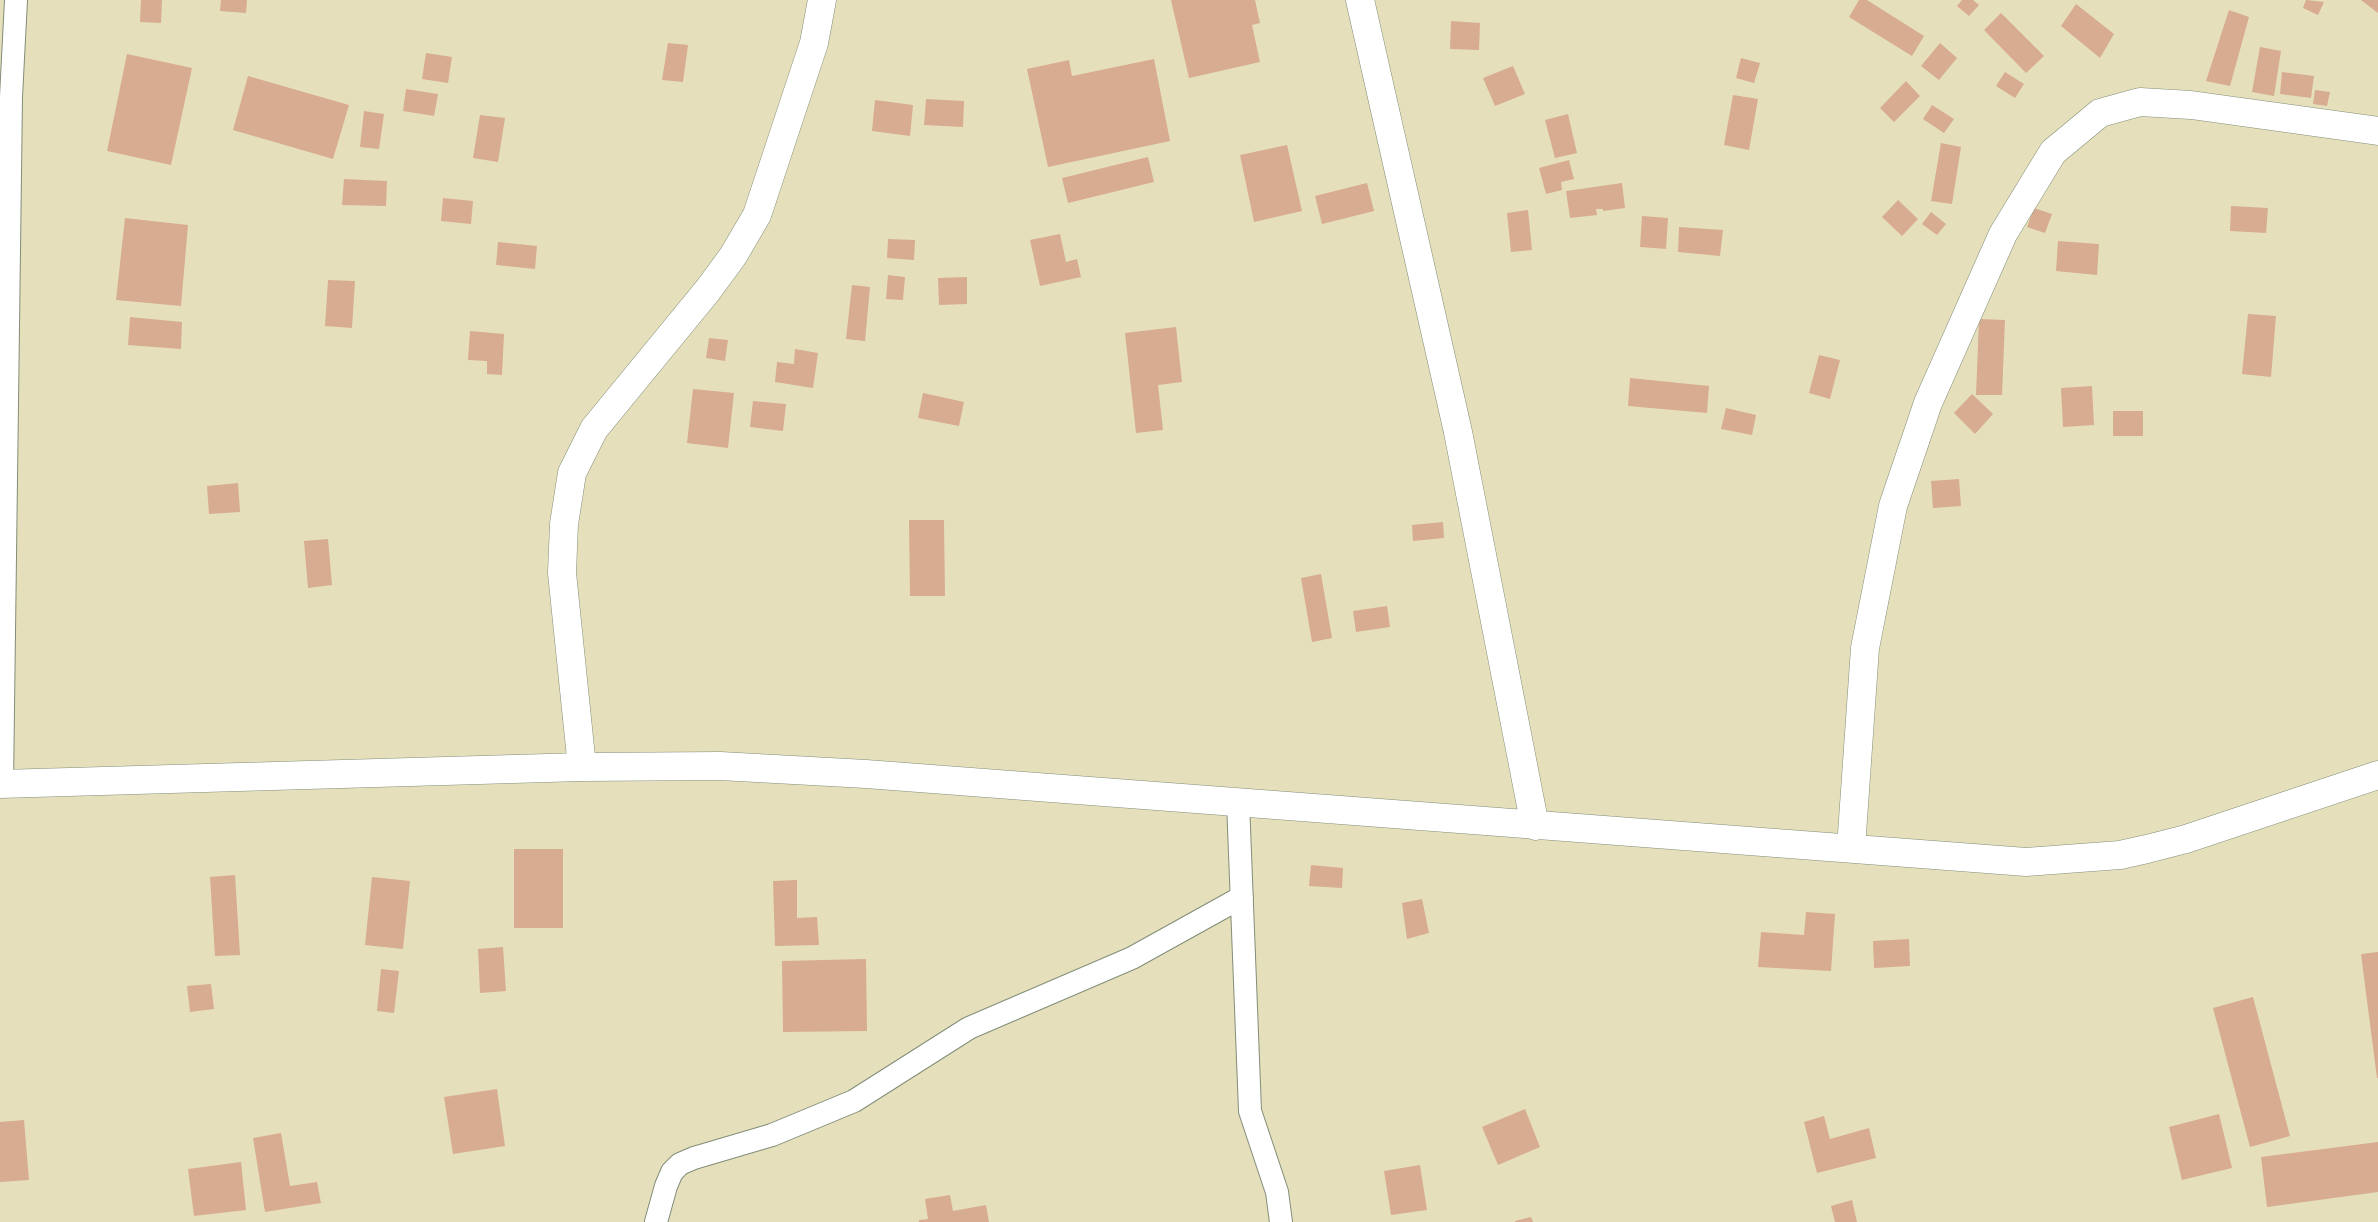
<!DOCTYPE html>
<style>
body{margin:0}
canvas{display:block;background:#e5dfbb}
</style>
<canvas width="2378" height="1222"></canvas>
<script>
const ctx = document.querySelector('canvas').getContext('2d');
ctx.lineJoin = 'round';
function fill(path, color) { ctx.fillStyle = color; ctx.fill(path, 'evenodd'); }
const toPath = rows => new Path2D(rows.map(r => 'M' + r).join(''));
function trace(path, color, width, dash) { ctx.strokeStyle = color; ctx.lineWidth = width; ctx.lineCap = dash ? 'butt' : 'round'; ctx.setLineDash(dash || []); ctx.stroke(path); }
const building = toPath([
 [141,0,162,0,161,23,140,22],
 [221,0,247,0,246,13,220,11],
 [1171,0,1255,0,1260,23,1252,25,1260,62,1189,78],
 [1859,0,1867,0,1924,36,1912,56,1849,17],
 [1962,0,1973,0,1979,5,1969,16,1957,6],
 [2306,0,2324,2,2318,15,2303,8],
 [2361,0,2378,0,2378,13],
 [2076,4,2114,34,2100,58,2061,26],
 [2229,10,2249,17,2230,86,2206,81],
 [2001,13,2044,56,2026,73,1984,30],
 [1451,21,1480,23,1479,50,1450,49],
 [668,43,688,45,683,82,662,80],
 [1940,43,1957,58,1939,80,1921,66],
 [2260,47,2281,51,2274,96,2252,92],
 [426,53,452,57,448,83,422,79],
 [127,54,192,68,171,165,107,151],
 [1741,58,1760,63,1754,83,1736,78],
 [1154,59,1170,141,1048,167,1027,69,1069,60,1072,76],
 [1513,66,1525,94,1495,106,1483,78],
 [2005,72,2024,84,2015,98,1996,86],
 [2282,72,2314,76,2311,98,2280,94],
 [248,76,349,105,333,159,233,130],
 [1906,81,1920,96,1894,122,1880,108],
 [406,89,438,94,434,116,403,111],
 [2315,90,2330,92,2327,106,2313,104],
 [1733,95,1758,99,1749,150,1724,145],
 [926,99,964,101,963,127,924,125],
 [875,100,913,105,910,136,872,131],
 [1932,105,1954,119,1944,133,1923,119],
 [364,111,384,114,379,149,360,147],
 [1568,114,1577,153,1555,158,1545,120],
 [480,115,505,118,498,162,473,158],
 [1941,143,1961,147,1952,204,1931,201],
 [1287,145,1302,211,1254,222,1240,155],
 [1148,157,1154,182,1068,203,1062,178],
 [1569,160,1574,179,1561,182,1562,190,1546,194,1539,168],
 [344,179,387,181,386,206,342,205],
 [1367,183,1374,211,1322,224,1315,196],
 [1622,183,1625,208,1603,211,1603,209,1596,209,1597,215,1570,218,1566,191],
 [443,198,473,201,471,224,441,221],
 [1898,200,1918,219,1902,236,1882,217],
 [2231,206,2268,208,2266,233,2230,231],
 [2034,208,2052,214,2045,233,2027,227],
 [1528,210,1532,250,1511,252,1507,213],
 [1931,212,1946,224,1937,235,1922,224],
 [1642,216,1668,218,1666,249,1640,247],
 [125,218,188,225,181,306,116,300],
 [1679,227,1723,230,1720,256,1678,252],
 [1060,234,1066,262,1077,259,1081,277,1040,286,1030,240],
 [888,239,915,240,914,260,887,258],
 [2058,241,2099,244,2097,275,2056,271],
 [498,242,537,246,535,269,496,265],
 [888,275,905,277,903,300,886,299],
 [967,277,967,304,939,305,938,278],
 [328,280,355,281,352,328,325,326],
 [852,285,870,287,865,341,846,339],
 [2248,314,2276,316,2271,377,2242,374],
 [130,317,182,322,181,349,128,345],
 [1979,319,2005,320,2002,395,1976,395],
 [1176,327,1182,382,1158,385,1163,430,1136,433,1125,333],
 [470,331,504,334,502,375,487,374,487,361,468,360],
 [709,338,728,340,725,361,706,358],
 [795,349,818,353,813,388,775,382,777,362,794,364],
 [1819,355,1840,360,1830,399,1809,393],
 [1630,378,1709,386,1707,413,1628,406],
 [2092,386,2094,425,2063,427,2061,388],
 [693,389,734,393,728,448,687,443],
 [923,393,964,402,959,426,918,418],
 [1972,394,1993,414,1975,434,1954,413],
 [753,401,786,404,783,431,750,427],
 [1726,408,1756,415,1752,435,1721,429],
 [2113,411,2143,411,2143,436,2113,436],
 [1959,479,1961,506,1933,508,1931,481],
 [238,483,240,512,209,514,207,486],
 [909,520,944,520,945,596,910,596],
 [1443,522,1444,538,1413,541,1412,525],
 [328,539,332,585,308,588,304,541],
 [1321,574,1332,638,1312,642,1301,578],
 [1387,606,1390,627,1356,632,1353,611],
 [514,849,563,849,563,928,514,928],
 [1311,865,1343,868,1342,888,1309,886],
 [235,875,240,955,215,956,210,877],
 [372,877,410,881,403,949,365,945],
 [797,880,797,918,817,917,819,945,775,946,773,881],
 [1422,899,1429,933,1407,939,1402,903],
 [1806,912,1835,914,1831,971,1758,967,1761,932,1804,935],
 [1909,939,1910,966,1874,968,1873,941],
 [503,947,506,991,480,993,478,949],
 [2378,952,2378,1078,2377,1078,2361,954],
 [866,959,867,1031,783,1032,782,961],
 [381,969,399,971,394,1013,377,1011],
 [211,984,214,1009,190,1012,187,986],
 [2253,997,2290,1136,2250,1147,2213,1008],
 [497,1089,505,1146,453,1154,444,1097],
 [1525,1109,1540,1147,1498,1165,1482,1127],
 [2219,1114,2232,1168,2182,1180,2169,1127],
 [1824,1116,1830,1139,1869,1128,1876,1158,1817,1173,1804,1122],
 [24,1120,29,1180,0,1182,0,1122],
 [281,1133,290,1186,317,1182,321,1203,265,1212,253,1138],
 [2378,1142,2378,1192,2267,1207,2261,1157],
 [241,1162,246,1210,194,1216,188,1169],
 [1420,1165,1427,1210,1391,1215,1384,1171],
 [950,1195,953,1211,986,1205,989,1222,919,1222,919,1220,928,1219,925,1199],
 [1852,1200,1857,1222,1835,1222,1831,1206],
 [1531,1217,1533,1222,1515,1222,1515,1221]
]);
const lane = toPath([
 [2,784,11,97,16,0],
 [1238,802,1250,1111,1277,1192,1281,1222],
 [656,1222,666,1186,672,1172,680,1164,694,1158,772,1135,854,1101,969,1028,1132,958,1242,897]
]);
const street = toPath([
 [1360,0,1458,432,1535,826],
 [582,767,562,573,564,524,572,473,594,429,708,290,733,256,757,215,814,43,822,0],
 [0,784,582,767,720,766,866,774,2026,862,2120,855,2147,849,2186,839,2378,775],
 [1851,848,1865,648,1893,506,1928,403,2003,234,2053,152,2100,113,2140,102,2191,105,2378,131]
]);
fill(building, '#d8ac91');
trace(lane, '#828e78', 24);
trace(street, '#828e78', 29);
trace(lane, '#fff', 22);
trace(street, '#fff', 28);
</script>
